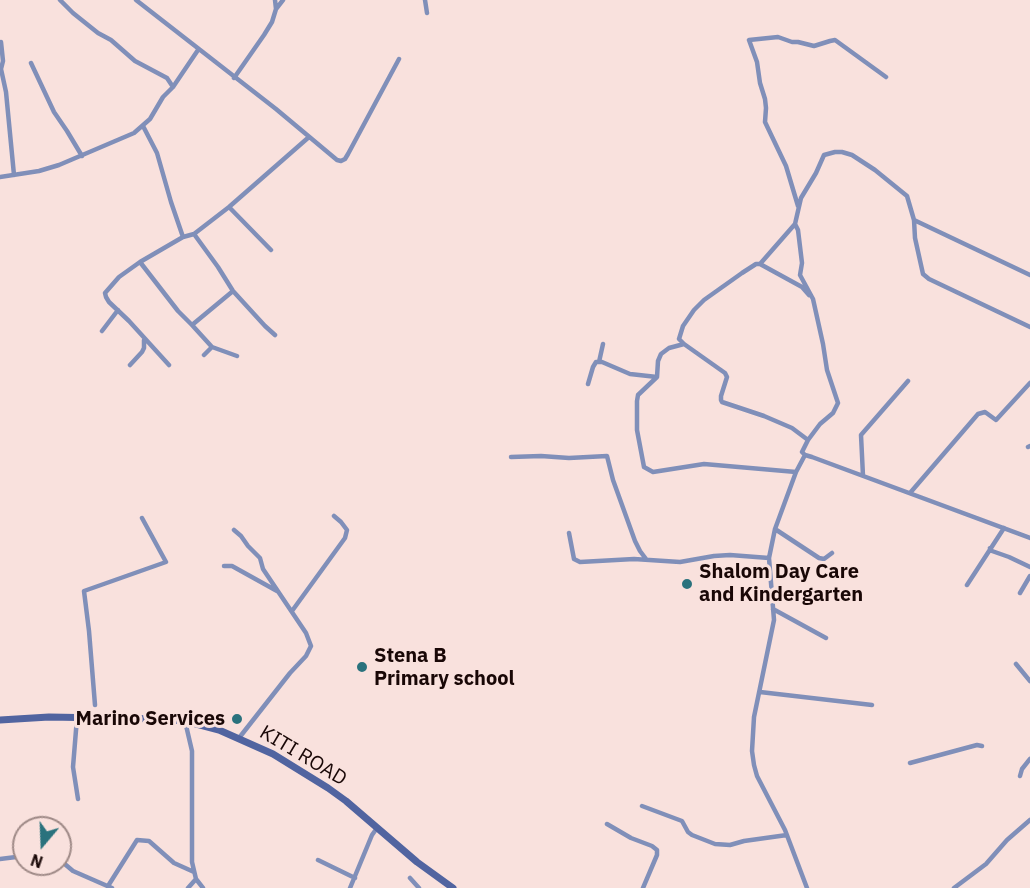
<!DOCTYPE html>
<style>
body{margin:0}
#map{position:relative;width:1030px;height:888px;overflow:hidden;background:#f9e1dd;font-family:"IBM Plex Sans",sans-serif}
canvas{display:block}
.north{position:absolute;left:12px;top:816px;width:60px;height:60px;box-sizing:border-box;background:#f9e1dd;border:2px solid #9f8a87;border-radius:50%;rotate:199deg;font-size:16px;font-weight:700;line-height:24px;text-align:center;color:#190706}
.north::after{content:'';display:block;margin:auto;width:21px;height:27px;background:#2a727d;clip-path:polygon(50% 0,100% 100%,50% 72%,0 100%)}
</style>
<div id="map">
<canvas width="1030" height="888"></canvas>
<div class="north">N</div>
</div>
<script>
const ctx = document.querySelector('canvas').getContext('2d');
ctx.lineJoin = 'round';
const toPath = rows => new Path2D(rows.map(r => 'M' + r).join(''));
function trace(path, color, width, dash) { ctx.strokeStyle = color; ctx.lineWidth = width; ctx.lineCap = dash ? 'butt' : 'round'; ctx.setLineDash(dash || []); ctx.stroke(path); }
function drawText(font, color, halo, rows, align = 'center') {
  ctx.font = font + ' "IBM Plex Sans",sans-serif'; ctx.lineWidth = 6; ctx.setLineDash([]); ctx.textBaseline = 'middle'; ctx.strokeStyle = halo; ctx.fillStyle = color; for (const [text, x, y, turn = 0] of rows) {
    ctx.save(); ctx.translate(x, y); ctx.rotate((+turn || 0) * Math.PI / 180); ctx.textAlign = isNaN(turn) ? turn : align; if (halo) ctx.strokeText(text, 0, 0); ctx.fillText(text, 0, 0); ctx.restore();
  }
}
const street = toPath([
 [60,0,73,13,98,33,111,40,135,61,167,78,173,87],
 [136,0,276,109,337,160,341,161,345,159,348,154,399,59],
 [425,0,427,13],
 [276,9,283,0],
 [1,42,3,61,1,69,6,92,14,175],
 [31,63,54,112,67,131,82,156],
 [234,78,264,35,272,22,276,9,275,0],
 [143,126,157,153,171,202,183,237,194,234,218,267,233,291,265,326,275,335],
 [0,177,39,171,59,165,134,133,150,119,163,97,173,87,198,50],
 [798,206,786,166,765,122,766,108,765,99,760,83,757,62,749,40,778,37,792,42,798,42,814,46,830,41,835,40,886,77],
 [229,207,271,250],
 [914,220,1030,275],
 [795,224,760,264,756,264,742,273,704,300,694,310,683,326,679,339,684,344,725,373,727,377,721,396,721,400,722,402,764,416,792,428,808,440],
 [194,234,229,207,309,137],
 [140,262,178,311,192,325,233,291],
 [760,264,802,287,809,295],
 [192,325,212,347,204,355],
 [1030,327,929,279,923,274,915,238,914,220,907,196,875,170,852,155,842,152,835,152,824,155,816,173,801,198,795,224,798,230,802,263,800,275,813,299,823,344,827,370,838,403,833,413,820,424,808,440,802,452,805,455,812,457,1030,538],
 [102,331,118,310],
 [684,344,669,348,661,354,658,361,657,377,638,395,637,401,637,430,644,467,653,472,704,464,796,472],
 [212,347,237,356],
 [599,362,603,344],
 [130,365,142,352,144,348,144,340],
 [169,365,129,321,109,302,106,297,105,293,119,277,140,262,183,237],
 [588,384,593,367,596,362,602,362,630,374,657,377],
 [1028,447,1030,446],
 [805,455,796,472,775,529,769,558,774,620,754,717,752,751,754,765,757,776,785,830,807,888],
 [511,457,541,456,569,458,607,456,613,480,635,541,640,551,646,559],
 [863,476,861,435,908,381],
 [910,493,978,414,985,412,996,420,1030,383],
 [775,529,819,558,824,559,832,553],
 [234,530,241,536,248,546,260,558,263,569,306,633,311,646,306,656,290,673,239,738],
 [569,533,574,559,580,562,634,559,680,562,714,556,730,555,769,558],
 [990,548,992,551,1009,557,1030,567],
 [224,566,232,566,277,591],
 [967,585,1004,528],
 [1020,593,1030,576],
 [773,609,826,638],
 [292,611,345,538,347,530,341,522,334,516],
 [1016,664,1030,681],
 [760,692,872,705],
 [95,705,89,631,84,591,166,562,142,518],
 [77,718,73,767,78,799],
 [185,721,192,751,192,862,196,879,203,888],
 [910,763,977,745,982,746],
 [1020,776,1022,769,1030,759],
 [642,806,682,821,688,832,692,835,715,844,730,845,744,841,787,835],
 [607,824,631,838,652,846,657,850,657,855,643,888],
 [0,859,24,856],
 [60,860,73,871,112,888],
 [318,860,355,878],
 [410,878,419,888],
 [108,886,137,840,149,841,174,863,194,872],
 [188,888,196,879],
 [350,888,372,835,377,828],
 [954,888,986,864,1007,840,1030,820]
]);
const secondary = toPath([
 [0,720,49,717,161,719,185,721,219,730,273,754,328,788,346,801,417,862,453,888]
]);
const markers = [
 [687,584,6,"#2a727d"],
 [362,667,6,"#2a727d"],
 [237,719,6,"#2a727d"]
];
const poiNames = [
 ["Shalom Day Care",699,572],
 ["and Kindergarten",699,595],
 ["Stena B",374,656],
 ["Primary school",374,679],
 ["Marino Services",225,719,"right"]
];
const streetNames = [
 ["KITI ROAD",303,756,31]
];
trace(street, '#808fb9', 4.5);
trace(secondary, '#5164a0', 7);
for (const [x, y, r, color] of markers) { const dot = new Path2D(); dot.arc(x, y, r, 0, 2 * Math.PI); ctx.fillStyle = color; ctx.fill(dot); trace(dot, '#f9e1dd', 2); }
drawText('bold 20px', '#190706', '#f9e1dd', poiNames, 'left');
drawText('20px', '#190706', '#f9e1dd', streetNames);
</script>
